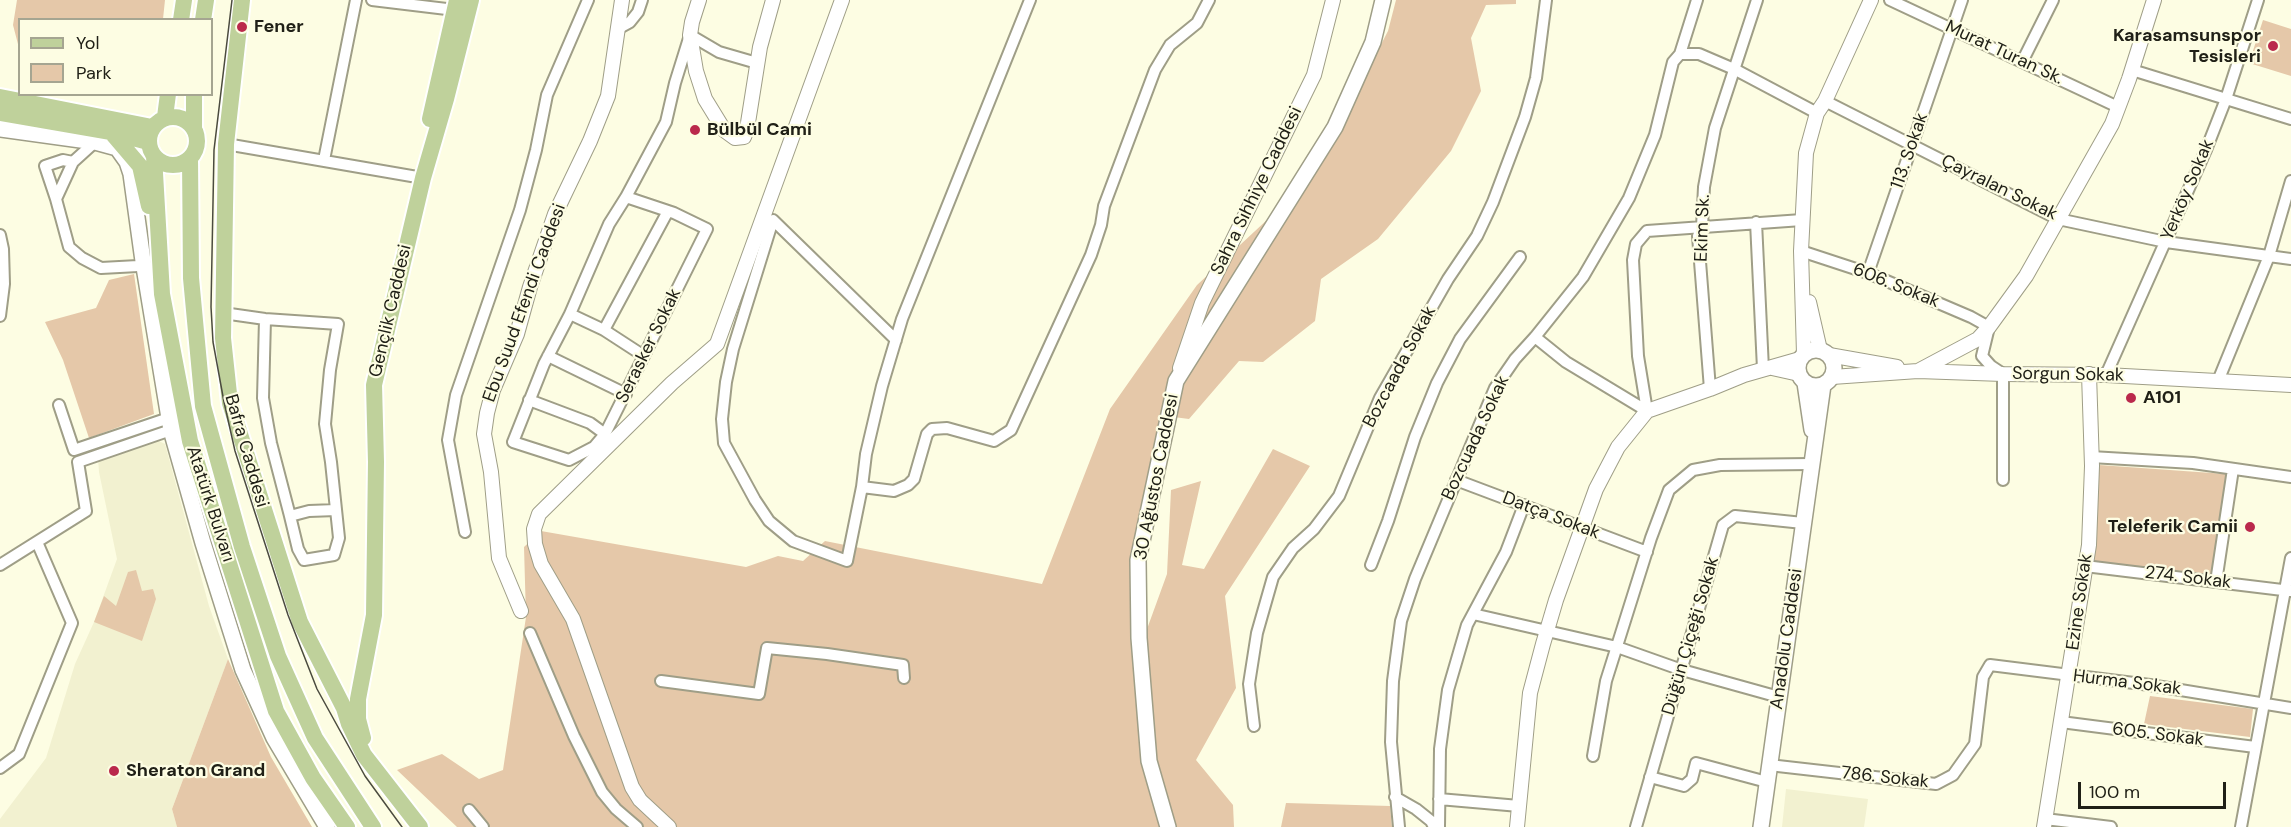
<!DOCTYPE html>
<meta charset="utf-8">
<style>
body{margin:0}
#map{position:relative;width:2291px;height:827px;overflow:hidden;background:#fdfde3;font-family:"DM Sans",sans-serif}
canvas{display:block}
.legend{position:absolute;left:18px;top:18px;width:195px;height:78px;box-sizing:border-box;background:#fdfde3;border:2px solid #a5a591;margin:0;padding:8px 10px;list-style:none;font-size:18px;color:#202017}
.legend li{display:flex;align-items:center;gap:12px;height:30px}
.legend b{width:30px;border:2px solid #a5a591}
.scale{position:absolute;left:2078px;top:782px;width:148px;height:27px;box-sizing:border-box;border:3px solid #202017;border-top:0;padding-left:8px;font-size:18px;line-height:21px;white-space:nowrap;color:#202017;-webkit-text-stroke:4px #fdfde3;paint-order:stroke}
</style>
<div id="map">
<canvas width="2291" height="827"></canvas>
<ul class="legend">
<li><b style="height:8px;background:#bfd19b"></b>Yol</li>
<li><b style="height:16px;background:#e5c8a9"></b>Park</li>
</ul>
<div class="scale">100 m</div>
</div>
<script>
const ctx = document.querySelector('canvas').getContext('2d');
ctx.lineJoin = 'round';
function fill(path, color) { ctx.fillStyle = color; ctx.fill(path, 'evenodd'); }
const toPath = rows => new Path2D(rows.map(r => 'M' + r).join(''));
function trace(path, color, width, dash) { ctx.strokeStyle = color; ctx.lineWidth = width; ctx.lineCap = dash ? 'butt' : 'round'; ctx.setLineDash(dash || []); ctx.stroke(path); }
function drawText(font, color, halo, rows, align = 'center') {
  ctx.font = font + ' "DM Sans",sans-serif'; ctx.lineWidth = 4.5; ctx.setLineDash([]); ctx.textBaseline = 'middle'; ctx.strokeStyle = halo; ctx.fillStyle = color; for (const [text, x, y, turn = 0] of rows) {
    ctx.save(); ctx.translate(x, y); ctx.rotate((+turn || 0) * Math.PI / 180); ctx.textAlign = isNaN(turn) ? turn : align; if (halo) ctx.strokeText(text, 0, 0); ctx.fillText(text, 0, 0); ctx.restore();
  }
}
const built = toPath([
 [157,440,165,444,209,606,228,659,172,809,177,827,0,827,0,819,46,758,75,664,94,622,117,559,99,472,98,458],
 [1786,789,1868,799,1864,827,1782,827]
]);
const green = toPath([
 [17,0,165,0,163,19,20,20,19,48,13,25],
 [1396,0,1516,0,1516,4,1486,5,1471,38,1481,91,1451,151,1378,239,1321,279,1315,321,1263,362,1239,361,1189,419,1166,416,1133,563,1146,768,1160,827,457,827,397,770,442,754,479,779,503,770,526,617,524,547,541,531,746,567,778,556,803,561,825,541,1042,584,1110,409,1197,285,1312,178,1388,31],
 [2263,20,2291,29,2291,76,2249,63],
 [134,274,154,414,89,438,63,360,45,322,96,308,109,280],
 [1273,449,1310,466,1225,596,1236,688,1196,760,1233,805,1234,827,1176,827,1157,763,1143,640,1167,574,1171,490,1201,481,1182,565,1204,569],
 [2099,465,2226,474,2212,574,2094,562],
 [136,570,142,591,153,589,156,599,142,641,94,622,104,596,116,606,128,572],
 [228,659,271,757,312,827,177,827,172,809],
 [2150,696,2253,709,2250,737,2144,724],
 [1286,803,1390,806,1392,827,1281,827]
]);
const minor = toPath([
 [372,0,455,10],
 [1890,0,2118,107],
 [619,28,630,22,638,12,642,0],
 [1680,54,1699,54,1734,69,1817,113],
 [2022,62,2053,0],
 [2132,70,2291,119],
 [1825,101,2058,219,2166,242,2291,259],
 [95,142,73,162,56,199,69,247,82,258,101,268,138,266,143,261],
 [226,144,423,178],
 [324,160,356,0],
 [626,197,674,213,707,229,605,434,594,447,569,460,513,442,544,364,570,314,609,224,626,197],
 [626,197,666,122,675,83,690,35,719,52,757,63],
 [56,199,45,166,63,160,73,162],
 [1756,222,1763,369],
 [0,235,3,249,4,284,0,316],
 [1801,251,1868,273,1971,317,1989,327,1982,356,1991,366,2003,374,2003,480],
 [1868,273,1962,0],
 [223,313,265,319,338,324,330,370,325,424,331,462,339,538,334,555,304,560,298,549,290,516,309,511,336,510],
 [570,314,604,330,644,356],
 [265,319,263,398,271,443,290,516],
 [604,330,668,211],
 [1535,337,1566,362,1647,411],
 [896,340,773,220,733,349,726,382,722,419,724,443,755,500,769,521,793,541,847,561,862,487,894,491,908,485,914,479,927,434,932,429,947,428,994,441,1011,430,1091,255,1101,225,1104,206,1155,70,1170,45,1197,23,1209,0],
 [548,356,626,394],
 [2106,375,2206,150,2226,99,2258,0],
 [2218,381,2269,256,2291,181],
 [1710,389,1698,236,1702,227,1704,187,1715,128,1757,0],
 [529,400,590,423,605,434],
 [59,405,74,450,169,418],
 [1647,411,1638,356,1633,260,1636,244,1647,231,1802,220],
 [2091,457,2193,463,2291,477],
 [1456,480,1647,552],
 [862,487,866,454,882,386,902,319,1030,0],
 [465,532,448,440,456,395,520,210,536,150,547,95,588,0],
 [0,565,86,511,78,462,171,430],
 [1371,565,1388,521,1415,437,1437,383,1460,339,1520,257],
 [2085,566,2291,591],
 [2216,582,2233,469],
 [1473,614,1617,647,1682,670,1779,697],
 [530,633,574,736,602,792,616,809,637,827],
 [661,681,759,694,767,648,827,654,903,665,904,678],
 [2061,722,2255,747],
 [1254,726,1249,684,1257,633,1273,577,1293,548,1314,529,1339,496,1380,398,1448,279,1477,236,1493,202,1525,117,1536,78,1546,0],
 [1593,756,1606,681,1651,538,1669,490,1693,470,1720,465,1811,464],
 [1769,765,1936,784,1953,775,1975,744,1983,677,1990,665,2150,685,2291,708],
 [0,768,19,754,72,623,37,542],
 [1650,777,1684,786,1692,779,1696,763,1767,782],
 [1395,797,1416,809,1431,821,1434,827],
 [1439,799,1519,806],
 [469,810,483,827],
 [2045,819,2111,827],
 [1399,827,1391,742,1393,681,1401,621,1415,579,1495,388,1515,359,1535,337,1583,277,1629,198,1655,135,1673,62,1680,54,1697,0],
 [1439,827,1440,749,1448,690,1467,625,1506,552,1524,505],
 [1636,827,1723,525,1735,516,1803,523],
 [2241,827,2291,558]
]);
const tertiary = toPath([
 [699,0,692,22,690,35,696,71,705,99,724,130,735,138,744,137,747,129,760,47,773,0],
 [1809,302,1820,350],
 [1804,354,1801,251,1806,153,1817,113,1825,101,1871,0],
 [1829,355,1897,367],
 [1180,368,1202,303,1314,75,1333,0],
 [1772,368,1799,374],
 [1918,371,2003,374,2106,375,2291,385],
 [1832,377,1918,371,1978,339,1989,327,2026,276,2112,124,2129,79,2154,0],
 [521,611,499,558,491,472,484,434,487,413,493,390,517,334,530,287,555,214,590,141,608,96,622,0],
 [669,827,640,800,632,787,573,619,541,564,535,544,534,529,539,514,672,383,717,344,842,0],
 [1517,827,1530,693,1543,644,1556,600,1596,489,1618,447,1647,411,1710,389,1744,375,1800,359],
 [2044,827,2089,545,2092,466,2089,374]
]);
const secondary = toPath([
 [0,129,95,142,117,148,127,162,131,174,143,261,171,430,203,543,243,670,274,738,327,827],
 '1798 368a18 18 0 1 1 36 0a18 18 0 1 1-36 0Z',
 [1805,383,1812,430],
 [1168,827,1149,761,1139,638,1138,560,1176,381,1335,127,1373,42,1383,0],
 [1761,827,1823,385]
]);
const primary = toPath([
 [242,0,226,144,223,338,230,403,300,622,344,708,349,724,364,755,420,827],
 [181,20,184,0],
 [203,20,206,0],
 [0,97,152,127],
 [0,113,111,132,148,142],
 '149 141a24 24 0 1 1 48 0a24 24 0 1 1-48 0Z',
 [165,117,168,94],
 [430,119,457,0],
 [194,127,194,94],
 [111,132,140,166,149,206],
 [154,156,162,294,190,441,276,711,313,778,347,827],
 [190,158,191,278,203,406,242,547,278,656,315,738,373,827],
 [363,738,358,719,358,699,374,615,376,462,374,385,423,178,446,99,471,0]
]);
const tram = toPath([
 [232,0,214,150,211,307,213,342,224,402,235,451,288,615,317,689,365,776,402,827]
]);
const markers = [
 [242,27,6,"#ba294c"],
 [2273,46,6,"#ba294c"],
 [695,130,6,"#ba294c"],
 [2131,398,6,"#ba294c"],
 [2250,527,6,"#ba294c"],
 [114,771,6,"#ba294c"]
];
const poiNames = [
 ["Fener",254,27],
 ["Karasamsunspor",2261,36,"right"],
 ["Tesisleri",2261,57,"right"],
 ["Bülbül Cami",707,130],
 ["A101",2143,398],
 ["Teleferik Camii",2238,527,"right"],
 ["Sheraton Grand",126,771]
];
const streetNames = [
 ["Murat Turan Sk.",2004,53,25],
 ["113. Sokak",1910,151,-71],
 ["Çayralan Sokak",1999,188,26],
 ["Yerköy Sokak",2188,190,-67],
 ["Sahra Sıhhiye Caddesi",1257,191,-64],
 ["Ekim Sk.",1703,228,-88],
 ["606. Sokak",1896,286,22],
 ["Ebu Suud Efendi Caddesi",525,303,-70],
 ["Gençlik Caddesi",391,311,-77],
 ["Serasker Sokak",649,346,-64],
 ["Bozcaada Sokak",1400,367,-62],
 ["Sorgun Sokak",2068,375,1],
 ["Bozcuada Sokak",1476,438,-65],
 ["Bafra Caddesi",246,451,74],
 ["30 Ağustos Caddesi",1157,477,-79],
 ["Atatürk Bulvarı",210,504,72],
 ["Datça Sokak",1551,516,21],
 ["274. Sokak",2188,578,7],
 ["Ezine Sokak",2080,602,-82],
 ["Düğün Çiçeği Sokak",1691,636,-74],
 ["Anadolu Caddesi",1787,639,-82],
 ["Hurma Sokak",2127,683,7],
 ["605. Sokak",2158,735,7],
 ["786. Sokak",1885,778,6]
];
fill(built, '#f2f1d0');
fill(green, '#e5c8a9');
trace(minor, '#9f9e87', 14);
trace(tertiary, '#9f9e87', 16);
trace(secondary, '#9f9e87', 18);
trace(primary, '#fff', 20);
trace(minor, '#fff', 10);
trace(tertiary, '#fff', 14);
trace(secondary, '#fff', 15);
trace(primary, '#bfd19b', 16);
trace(tram, '#4b4b3f', 1.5);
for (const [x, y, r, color] of markers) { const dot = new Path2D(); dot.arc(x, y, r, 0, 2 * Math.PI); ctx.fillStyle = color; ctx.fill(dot); trace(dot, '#fdfde3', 2); }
drawText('bold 18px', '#202017', '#fdfde3', poiNames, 'left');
drawText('18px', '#202017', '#fdfde3', streetNames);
</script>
